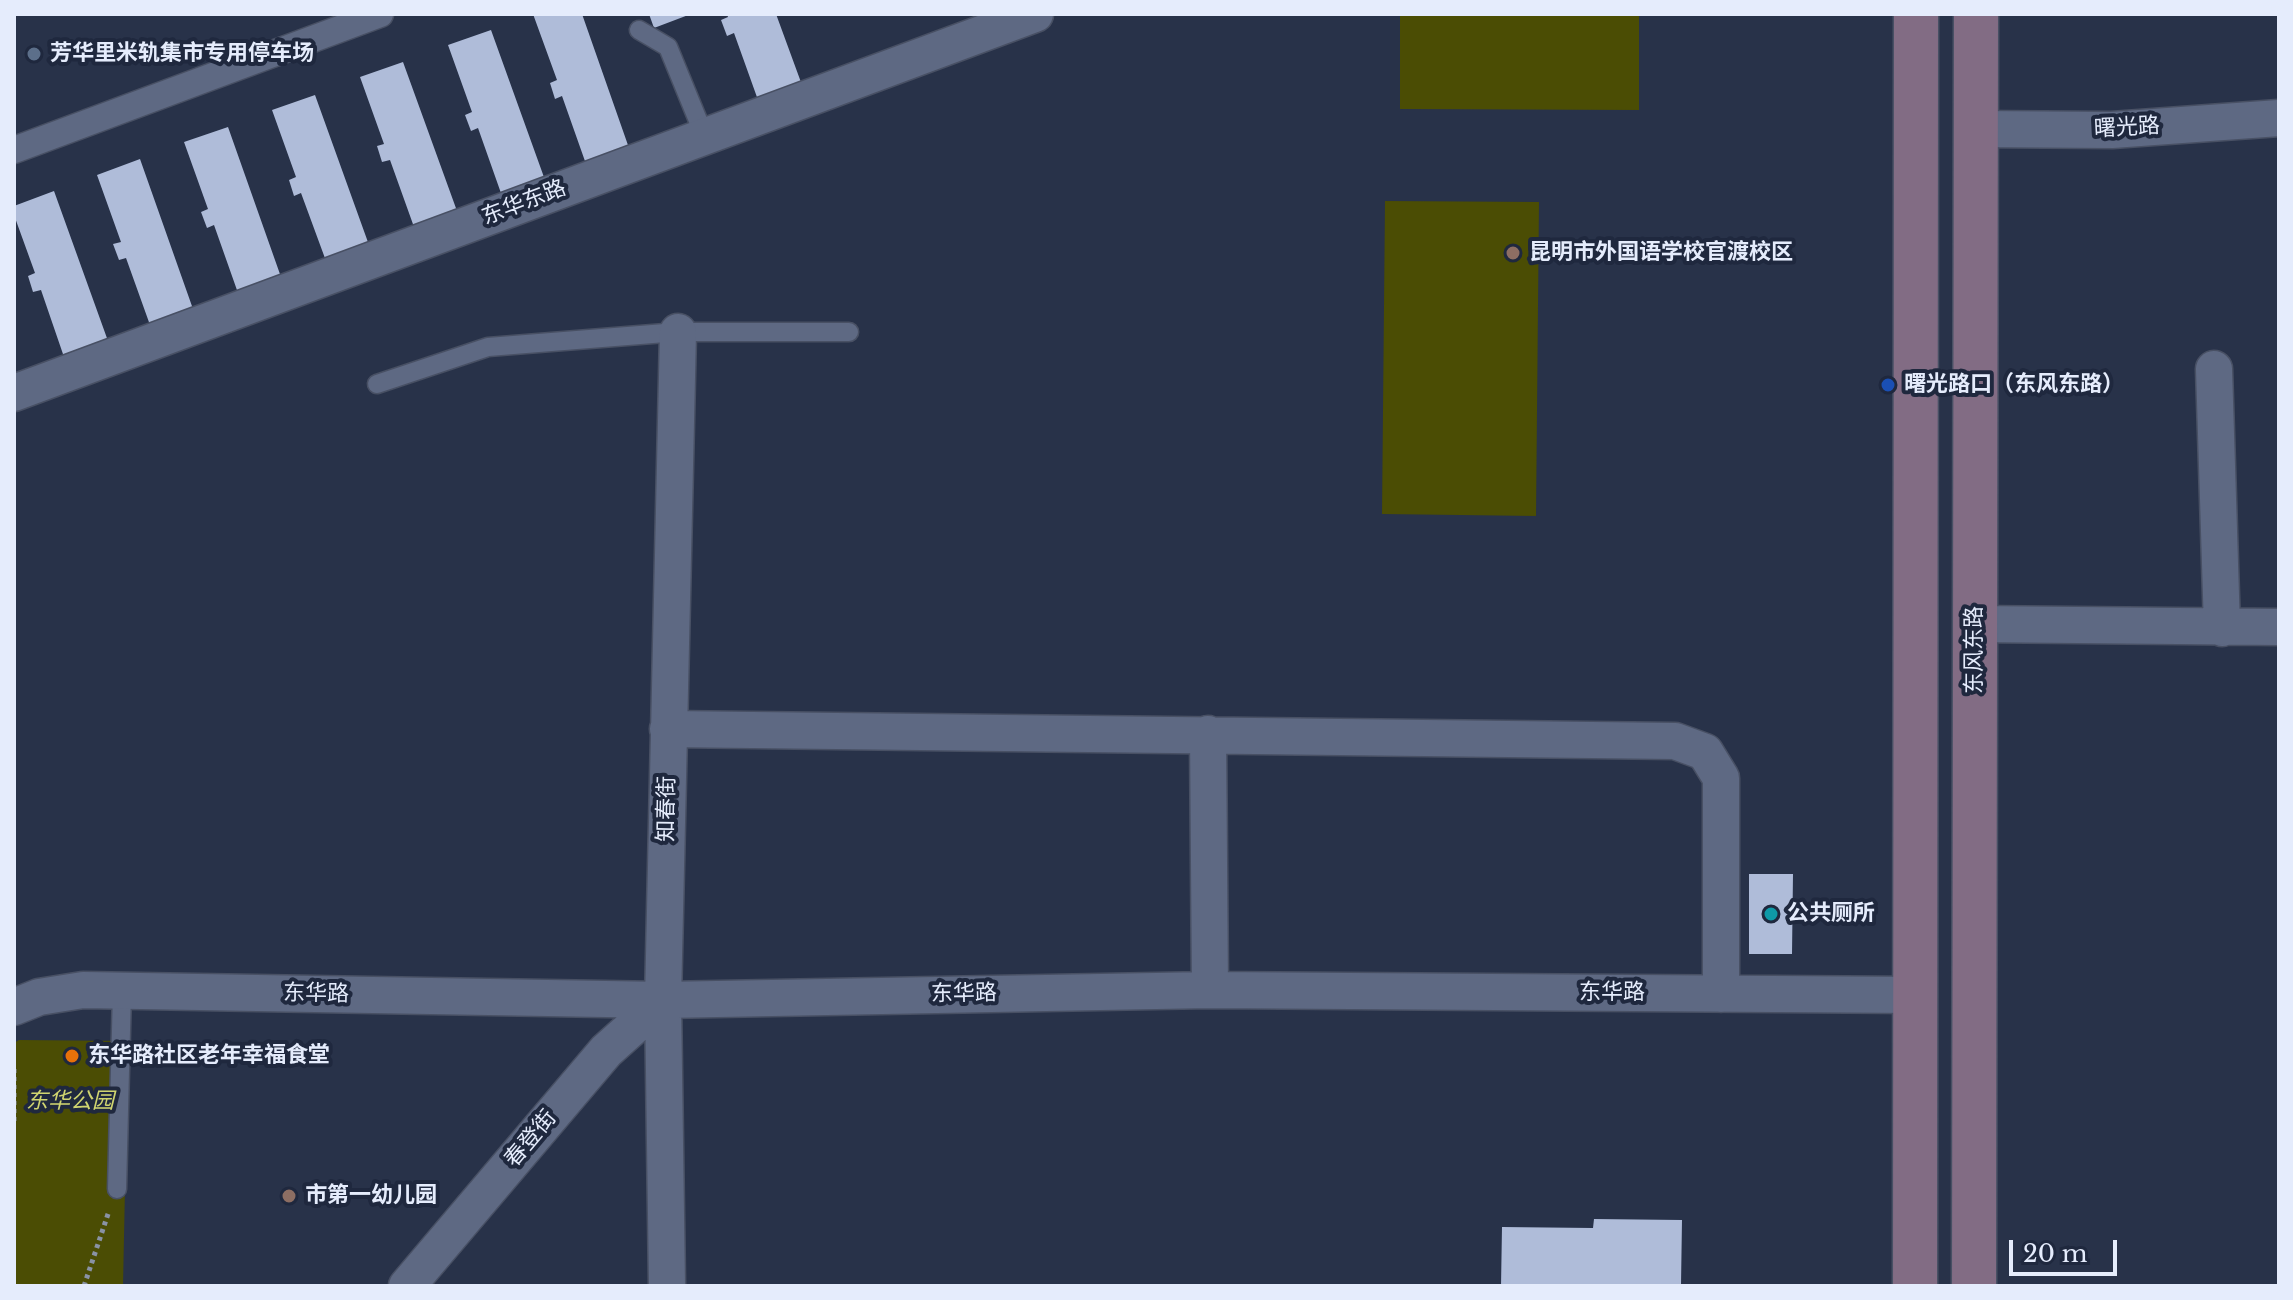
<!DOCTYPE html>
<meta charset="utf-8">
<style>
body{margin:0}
#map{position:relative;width:2293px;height:1300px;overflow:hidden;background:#283249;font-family:"Libre Baskerville",serif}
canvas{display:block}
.frame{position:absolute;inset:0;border:16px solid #e5ecfc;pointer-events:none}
.scale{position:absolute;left:2009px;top:1240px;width:108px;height:36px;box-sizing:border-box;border:4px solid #e5ecfc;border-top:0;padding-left:10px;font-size:24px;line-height:28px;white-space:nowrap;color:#e5ecfc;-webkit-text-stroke:6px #1f283e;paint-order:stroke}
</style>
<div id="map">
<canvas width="2293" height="1300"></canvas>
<div class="frame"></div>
<div class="scale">20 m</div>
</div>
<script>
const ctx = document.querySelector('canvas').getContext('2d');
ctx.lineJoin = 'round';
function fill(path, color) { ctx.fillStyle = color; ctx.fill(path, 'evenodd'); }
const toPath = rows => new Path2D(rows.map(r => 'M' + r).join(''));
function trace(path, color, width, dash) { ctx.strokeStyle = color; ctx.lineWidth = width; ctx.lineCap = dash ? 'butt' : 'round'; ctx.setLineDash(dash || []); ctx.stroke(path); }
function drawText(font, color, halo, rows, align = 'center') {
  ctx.font = font + ' "Libre Baskerville","Noto Sans SC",serif'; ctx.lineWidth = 8; ctx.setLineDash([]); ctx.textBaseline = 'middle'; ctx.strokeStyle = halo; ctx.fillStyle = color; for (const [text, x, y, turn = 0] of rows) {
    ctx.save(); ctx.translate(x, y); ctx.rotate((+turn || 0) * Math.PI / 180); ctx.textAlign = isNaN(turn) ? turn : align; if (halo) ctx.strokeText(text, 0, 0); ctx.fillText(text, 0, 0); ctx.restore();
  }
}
const green = toPath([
 [1400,14,1639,14,1639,110,1400,109],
 [1385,201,1539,202,1536,516,1382,514],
 [19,1040,128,1041,123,1286,14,1286,14,1043]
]);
const building = toPath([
 [533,14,582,14,629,148,586,164,562,96,555,99,550,83,557,80],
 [649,14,691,14,654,28],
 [727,14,776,14,802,85,758,100,734,33,727,36,721,20,728,17],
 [491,30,545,180,502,196,478,128,471,131,465,115,472,112,448,45],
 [403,62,457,211,414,227,390,160,382,162,377,146,384,144,360,77],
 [315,95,369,245,326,261,301,193,294,196,289,180,296,177,272,110],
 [228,127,281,277,238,293,214,225,207,228,201,212,208,209,184,142],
 [140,159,193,309,150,325,126,258,119,260,113,244,121,242,97,175],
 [54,191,108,341,64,357,41,290,33,292,28,276,35,273,14,215,14,206],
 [1749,874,1793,874,1792,954,1749,954],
 [1594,1219,1682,1220,1681,1285,1501,1286,1502,1227,1593,1228]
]);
const path = toPath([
 [14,1069,14,1123],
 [84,1286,109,1211]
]);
const service = toPath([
 [639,30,668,47,704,135],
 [377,384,488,347,678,332,849,332],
 [117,1189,122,991]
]);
const pedestrian = toPath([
 [14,150,380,14]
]);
const minor = toPath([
 [1976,129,2112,130,2279,118],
 [2214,369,2222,628],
 [14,393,1035,14],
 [1975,624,2279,627],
 [668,729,1675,741,1705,752,1721,778,1721,994],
 [1208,734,1210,990],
 [14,1007,39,997,83,990,663,1000,1210,990,1917,995],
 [407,1286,606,1051,663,1000],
 [667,1286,663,1000,678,332]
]);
const secondary = toPath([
 [1915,1286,1916,14],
 [1974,1286,1976,14]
]);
const markers = [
 [34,54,8,"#5c6f8a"],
 [1513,253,8,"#8d6e63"],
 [1888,385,8,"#1a4fb4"],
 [1771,914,8,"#0f9aa8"],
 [72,1056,8,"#e8710a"],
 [289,1196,8,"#8d6e63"]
];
const poiNames = [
 ["芳华里米轨集市专用停车场",50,54],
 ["昆明市外国语学校官渡校区",1529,253],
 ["曙光路口（东风东路）",1904,385],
 ["公共厕所",1787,914],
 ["东华路社区老年幸福食堂",88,1056],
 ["市第一幼儿园",305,1196]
];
const streetNames = [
 ["曙光路",2127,128,-3],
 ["东华东路",524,203,-21],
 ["东风东路",1975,650,-90],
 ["知春街",667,809,-89],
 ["东华路",1612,993],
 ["东华路",316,994,1],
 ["东华路",964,994,-1],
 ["春登街",531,1139,-50]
];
const parkNames = [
 ["东华公园",70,1102]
];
fill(green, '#4b4d04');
fill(building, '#afbcd9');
trace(service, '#485064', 21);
trace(pedestrian, '#485064', 29);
trace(minor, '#485064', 39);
trace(secondary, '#485064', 47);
trace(path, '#8992a5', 5, [4, 4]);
trace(service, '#5e6983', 18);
trace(pedestrian, '#5e6983', 26);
trace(minor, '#5e6983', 36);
trace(secondary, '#826c84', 44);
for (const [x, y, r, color] of markers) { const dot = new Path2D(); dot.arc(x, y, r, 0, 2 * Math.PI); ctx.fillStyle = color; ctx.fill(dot); trace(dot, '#1f283e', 3); }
drawText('bold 22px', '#e5ecfc', '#1f283e', poiNames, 'left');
drawText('22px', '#e5ecfc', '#1f283e', streetNames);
drawText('italic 22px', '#d0d570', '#1f283e', parkNames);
</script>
